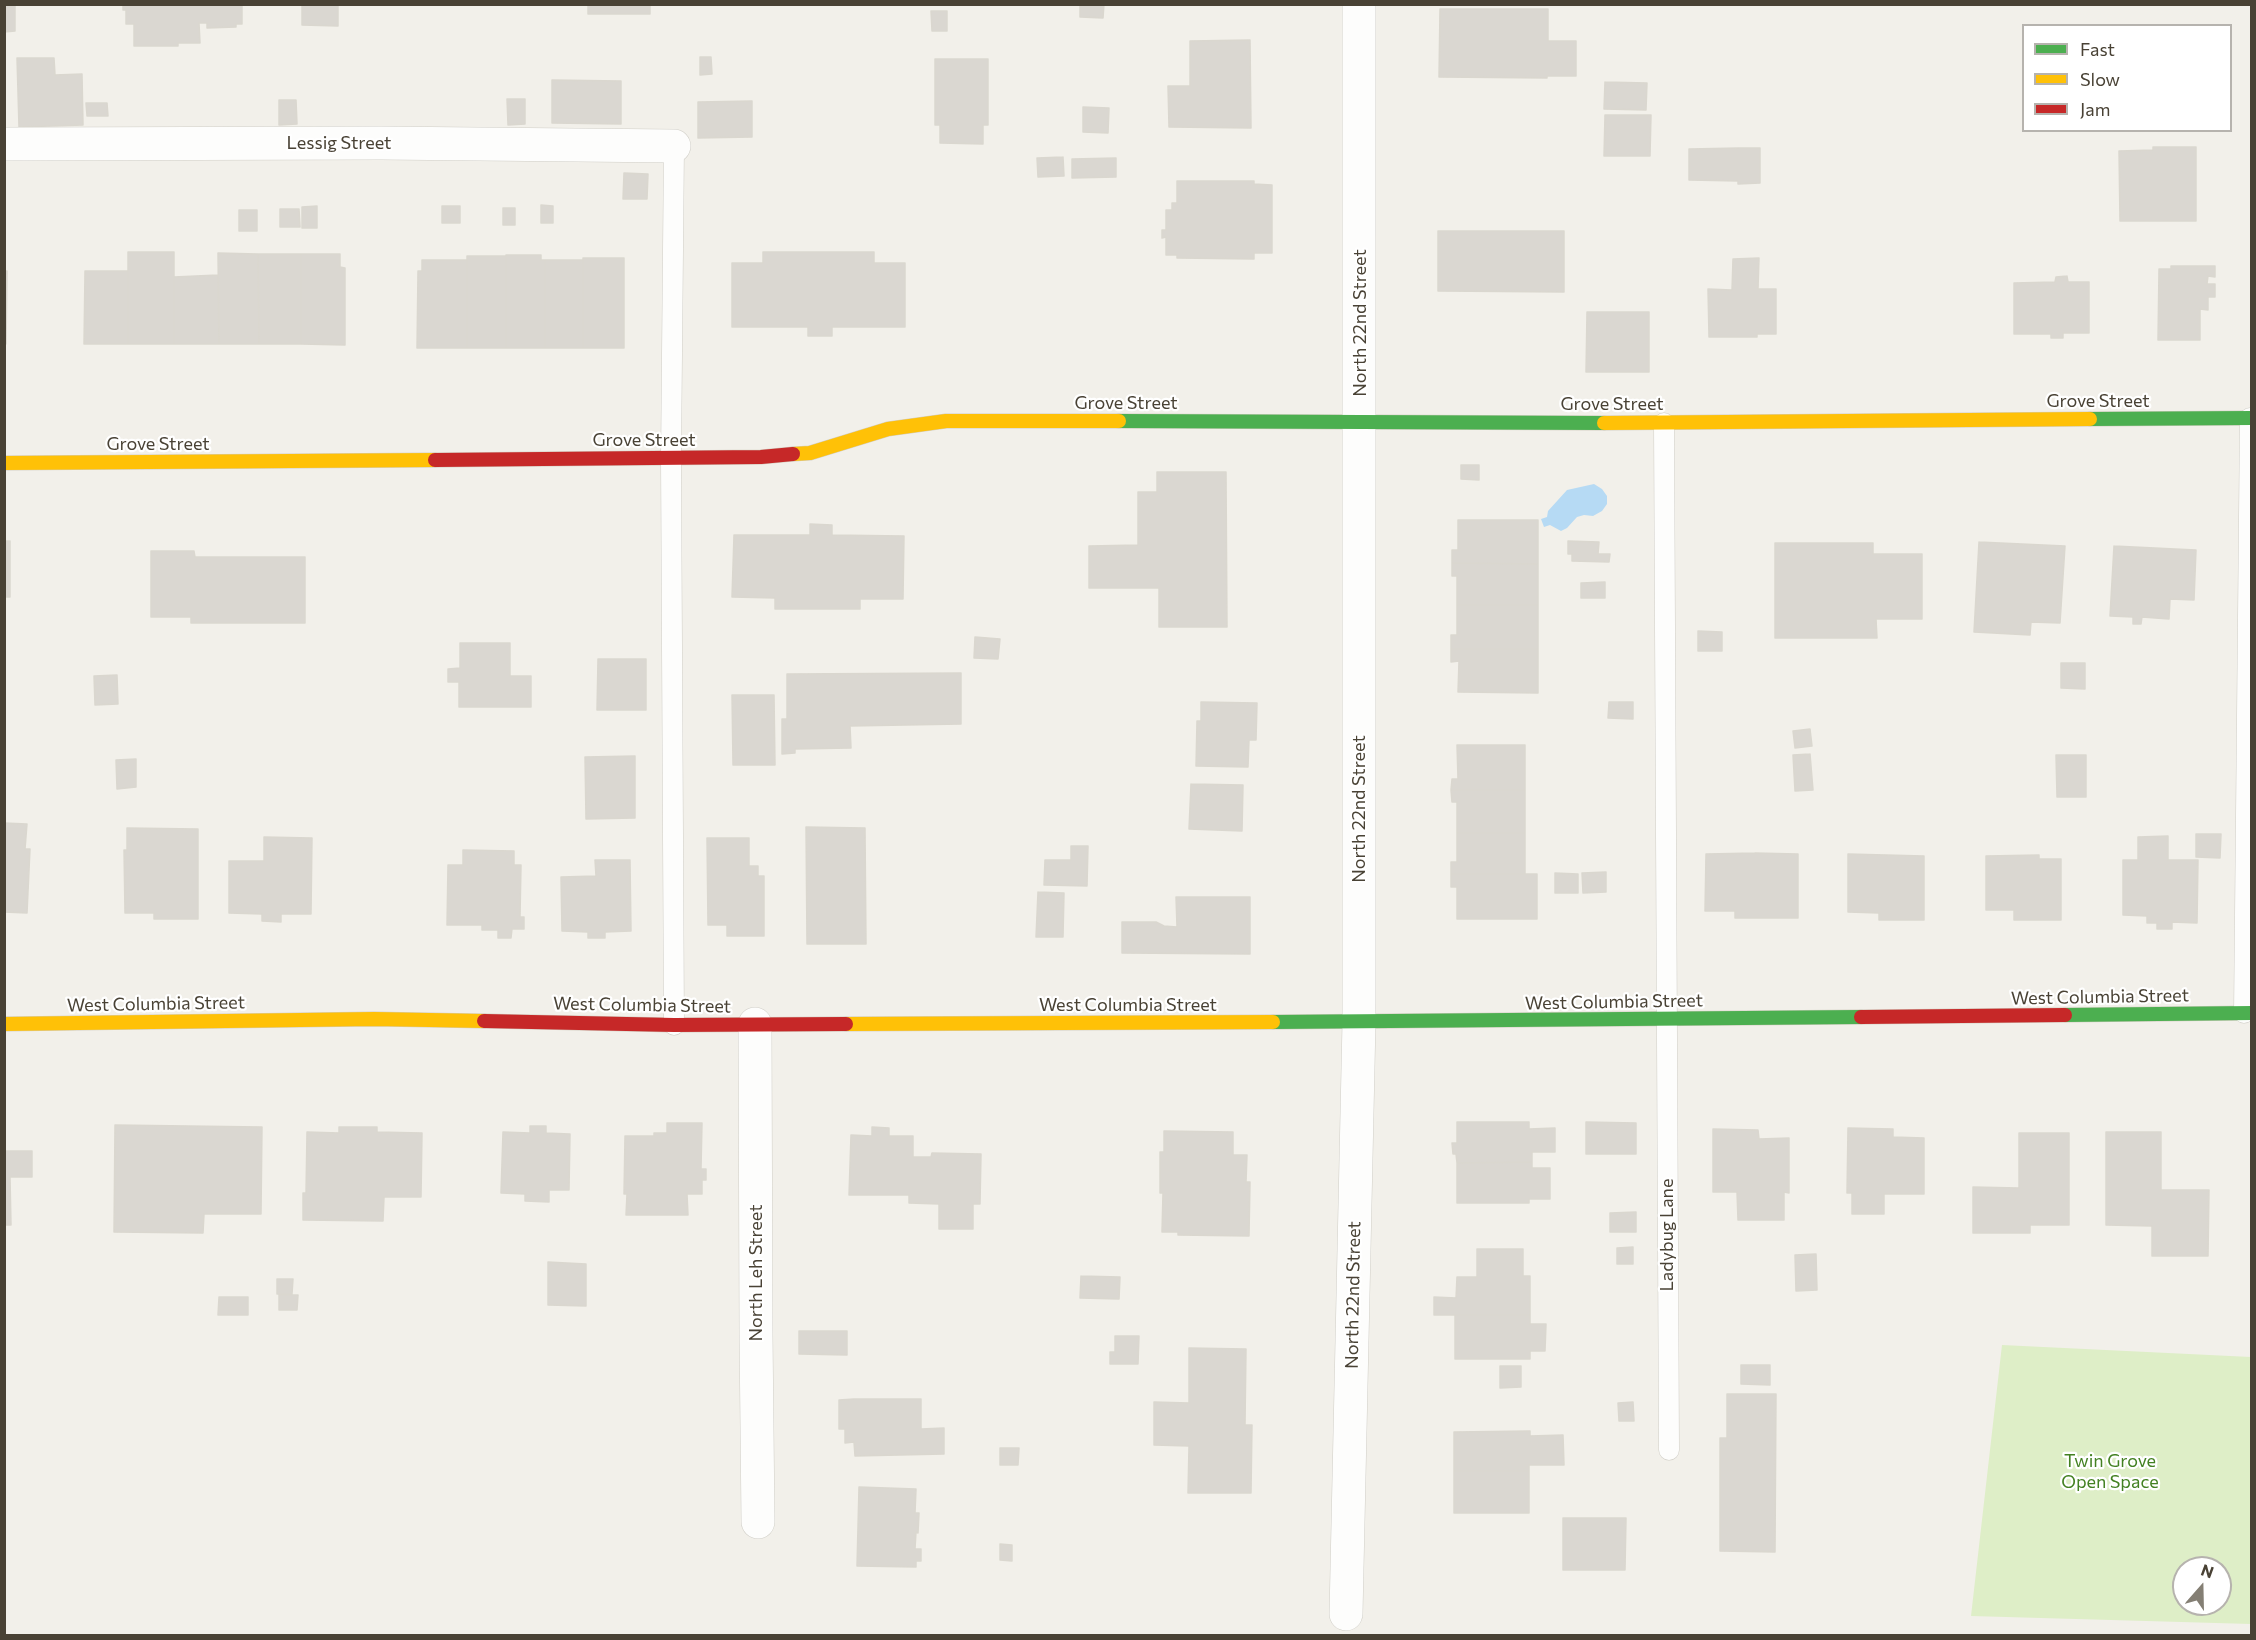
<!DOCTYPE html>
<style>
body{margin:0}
#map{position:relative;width:2256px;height:1640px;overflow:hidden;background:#f2f0ea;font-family:Commissioner,sans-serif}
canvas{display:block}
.frame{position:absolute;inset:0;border:6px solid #494235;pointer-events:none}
.legend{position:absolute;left:2022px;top:24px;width:210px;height:108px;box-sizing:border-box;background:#fff;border:2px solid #b6b3ae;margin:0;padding:8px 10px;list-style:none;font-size:18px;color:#494235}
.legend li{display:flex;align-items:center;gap:12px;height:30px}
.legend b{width:30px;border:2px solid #b6b3ae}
.north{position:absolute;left:2172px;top:1556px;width:60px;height:60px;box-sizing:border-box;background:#fff;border:2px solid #b6b3ae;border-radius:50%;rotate:20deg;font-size:16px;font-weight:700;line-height:24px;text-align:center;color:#494235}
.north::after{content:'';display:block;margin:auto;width:21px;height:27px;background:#847f74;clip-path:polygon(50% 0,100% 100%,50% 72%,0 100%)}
</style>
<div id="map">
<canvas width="2256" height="1640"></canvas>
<div class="frame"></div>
<ul class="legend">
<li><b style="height:8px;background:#4caf50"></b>Fast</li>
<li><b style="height:8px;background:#ffc107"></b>Slow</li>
<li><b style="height:8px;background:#c62828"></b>Jam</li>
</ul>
<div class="north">N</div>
</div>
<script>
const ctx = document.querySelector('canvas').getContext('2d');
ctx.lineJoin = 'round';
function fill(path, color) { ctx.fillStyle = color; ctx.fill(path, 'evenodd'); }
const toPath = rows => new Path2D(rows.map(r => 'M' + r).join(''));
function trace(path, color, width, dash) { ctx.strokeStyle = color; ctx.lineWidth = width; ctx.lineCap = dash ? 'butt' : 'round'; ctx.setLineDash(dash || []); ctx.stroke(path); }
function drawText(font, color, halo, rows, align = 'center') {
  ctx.font = font + ' Commissioner,sans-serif'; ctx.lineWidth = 4.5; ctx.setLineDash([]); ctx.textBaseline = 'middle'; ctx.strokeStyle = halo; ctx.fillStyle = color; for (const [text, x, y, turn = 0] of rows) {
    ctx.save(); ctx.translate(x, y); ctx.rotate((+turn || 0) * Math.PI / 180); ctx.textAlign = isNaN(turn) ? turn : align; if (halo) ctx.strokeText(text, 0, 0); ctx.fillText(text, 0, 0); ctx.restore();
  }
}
const green = toPath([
 [2002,1345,2251,1357,2251,1624,1971,1616],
 [2184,1568,2220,1568,2220,1604,2184,1604]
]);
const water = toPath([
 [1594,484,1602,489,1607,496,1607,504,1602,511,1593,516,1584,515,1577,517,1567,528,1561,531,1550,525,1544,527,1541,519,1547,517,1548,511,1567,490]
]);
const building = toPath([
 [4,4,15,4,15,31,4,32,4,4],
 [123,4,242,4,242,24,236,24,236,27,207,28,207,23,199,23,200,43,178,43,178,46,134,46,134,24,126,24,126,10,123,10,123,4],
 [302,4,338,4,338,26,302,25,302,4],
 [588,4,650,4,650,14,588,14,588,4],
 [1080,4,1104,4,1103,18,1080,17,1080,4],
 [1440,9,1548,9,1548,41,1576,41,1576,76,1547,76,1547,78,1439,77,1440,9],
 [931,11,947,11,947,31,932,31,931,11],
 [1250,40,1251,128,1169,127,1168,86,1190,86,1190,41,1250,40],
 [700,57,711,57,712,74,700,75,700,57],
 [17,58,54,58,55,75,82,74,83,125,19,127,17,58],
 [935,59,988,59,988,125,983,125,983,144,940,143,940,125,935,125,935,59],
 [552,80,621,81,621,124,552,123,552,80],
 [1605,82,1647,83,1646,110,1604,109,1605,82],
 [507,99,525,99,525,124,508,125,507,99],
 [279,100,296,100,297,124,279,125,279,100],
 [752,101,752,137,698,138,698,102,752,101],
 [86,103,107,103,108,116,87,116,86,103],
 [1083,107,1109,108,1108,133,1083,132,1083,107],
 [1605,115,1651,115,1650,156,1604,156,1605,115],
 [2153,147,2196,147,2196,221,2120,221,2119,151,2153,150,2153,147],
 [1739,148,1760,148,1760,183,1738,184,1738,181,1689,180,1689,149,1739,148],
 [1063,157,1064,176,1038,177,1037,158,1063,157],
 [1116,158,1116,177,1072,178,1072,159,1116,158],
 [624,173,648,174,647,199,623,199,624,173],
 [1177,181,1254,181,1254,184,1272,185,1272,253,1254,253,1254,259,1177,258,1177,255,1166,255,1166,237,1162,238,1162,230,1166,230,1166,210,1172,210,1172,203,1177,203,1177,181],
 [541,205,553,206,553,223,541,223,541,205],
 [317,206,317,228,302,228,302,207,317,206],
 [442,206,460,206,460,223,442,223,442,206],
 [503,208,515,208,515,225,503,225,503,208],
 [280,209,299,209,300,227,280,227,280,209],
 [239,210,257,210,257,231,239,231,239,210],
 [1438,231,1564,231,1564,292,1438,291,1438,231],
 [128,252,174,252,174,344,128,344,128,252],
 [763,252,874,252,874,263,905,263,905,327,832,327,832,336,808,336,808,327,732,327,732,263,763,263,763,252],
 [218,253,258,254,259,344,219,344,218,253],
 [258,254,301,254,301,344,259,344,258,254],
 [301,254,340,254,340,267,345,268,345,345,301,344,301,254],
 [506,255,541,255,541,260,545,260,545,348,506,348,506,255],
 [467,256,506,256,506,348,467,348,467,256],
 [583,258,624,258,624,348,583,348,583,258],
 [1759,258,1758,289,1776,289,1776,334,1757,334,1757,337,1709,337,1708,289,1732,290,1733,259,1759,258],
 [422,260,467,260,467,348,417,348,418,271,422,271,422,260],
 [545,260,583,260,583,348,545,348,545,260],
 [2171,266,2215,266,2215,277,2208,276,2207,284,2215,284,2215,297,2208,297,2208,310,2200,309,2200,340,2158,340,2159,269,2171,269,2171,266],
 [4,271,7,271,6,344,4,344,4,271],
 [85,271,128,271,128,344,84,344,85,271],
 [218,275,219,344,174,344,174,277,218,275],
 [2067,276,2068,282,2089,282,2089,333,2063,333,2063,338,2051,338,2051,334,2014,334,2014,283,2055,282,2056,277,2067,276],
 [1587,312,1649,312,1649,372,1586,372,1587,312],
 [1461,465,1479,465,1479,480,1461,479,1461,465],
 [1157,472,1226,472,1227,627,1159,627,1159,588,1089,588,1089,546,1138,545,1138,492,1157,492,1157,472],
 [1458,520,1538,520,1538,564,1452,563,1452,550,1458,550,1458,520],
 [810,524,832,525,832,535,904,536,903,599,860,599,860,609,775,609,775,598,732,597,734,535,810,535,810,524],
 [4,541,10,541,10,597,4,597,4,541],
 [1568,541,1599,542,1598,554,1610,554,1609,562,1572,561,1572,554,1568,554,1568,541],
 [1979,542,2065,546,2060,623,2031,622,2030,635,1974,632,1979,542],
 [1775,543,1873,543,1873,554,1922,554,1922,619,1876,619,1877,638,1775,638,1775,543],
 [2114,546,2196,550,2194,600,2170,599,2169,619,2142,617,2141,624,2133,624,2133,617,2110,616,2114,546],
 [151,551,194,551,195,557,305,557,305,623,191,623,191,617,151,617,151,551],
 [1452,563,1538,564,1538,605,1457,605,1457,576,1452,576,1452,563],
 [1605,582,1605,598,1581,598,1581,583,1605,582],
 [1457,605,1538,605,1538,649,1451,649,1451,635,1457,635,1457,605],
 [1698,631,1722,632,1722,651,1698,651,1698,631],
 [975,637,1000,639,998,659,974,658,975,637],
 [460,643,510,643,510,676,531,676,531,707,459,707,459,682,448,682,448,669,460,668,460,643],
 [1451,649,1538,649,1538,693,1458,692,1459,661,1451,662,1451,649],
 [598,659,646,659,646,710,597,710,598,659],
 [2061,663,2085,663,2085,689,2061,688,2061,663],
 [961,673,961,724,850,726,851,748,795,749,795,753,782,754,782,719,787,719,787,674,961,673],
 [117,675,118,704,95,705,94,676,117,675],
 [732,695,774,695,775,765,733,765,732,695],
 [1201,702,1257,703,1256,740,1249,740,1248,767,1196,766,1197,721,1201,721,1201,702],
 [1609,702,1633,702,1633,719,1608,718,1609,702],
 [1810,729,1812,746,1795,748,1793,731,1810,729],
 [1457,745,1525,745,1525,790,1451,790,1452,779,1458,779,1457,745],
 [1810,754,1813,790,1795,791,1793,755,1810,754],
 [2056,755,2086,755,2086,797,2057,797,2056,755],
 [635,756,635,818,586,819,585,757,635,756],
 [136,759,136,787,117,789,116,760,136,759],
 [1191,784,1243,785,1242,831,1189,829,1191,784],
 [1451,790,1525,790,1525,833,1457,833,1457,802,1452,802,1451,790],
 [4,823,27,824,25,849,30,849,27,913,4,912,4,823],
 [806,827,865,828,866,944,807,944,806,827],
 [127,828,198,829,198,919,154,919,154,913,125,913,124,850,127,850,127,828],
 [1457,833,1525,833,1525,874,1451,874,1451,862,1457,862,1457,833],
 [2196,834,2221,834,2220,858,2196,857,2196,834],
 [2168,836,2168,860,2198,860,2197,923,2172,922,2172,929,2157,929,2157,923,2147,923,2147,916,2123,915,2123,860,2138,860,2138,837,2168,836],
 [264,837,312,838,311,914,281,914,281,922,262,921,262,914,229,913,229,861,264,861,264,837],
 [707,838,749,838,749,866,758,866,758,876,764,876,764,936,727,936,727,925,708,925,707,838],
 [1071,846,1088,846,1087,886,1044,885,1045,860,1071,860,1071,846],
 [463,850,514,851,514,865,521,865,520,917,524,917,524,929,512,929,511,938,498,938,498,930,482,930,482,925,447,925,448,865,463,865,463,850],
 [1755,853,1798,854,1798,918,1735,918,1735,911,1705,911,1706,854,1755,853],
 [1848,854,1924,856,1924,920,1879,920,1879,913,1848,912,1848,854],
 [2039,855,2039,859,2061,859,2061,920,2014,920,2014,910,1986,910,1986,856,2039,855],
 [595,860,630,860,631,931,605,932,605,938,588,938,588,932,562,931,561,877,596,876,595,860],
 [1606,872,1606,892,1583,893,1582,873,1606,872],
 [1555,873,1578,874,1578,893,1555,893,1555,873],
 [1451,874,1537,874,1537,919,1457,919,1457,887,1451,887,1451,874],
 [1038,892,1064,893,1063,937,1036,937,1038,892],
 [1176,897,1250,897,1250,954,1122,953,1122,922,1156,922,1164,926,1177,927,1176,897],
 [1457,1122,1529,1122,1529,1129,1555,1128,1555,1152,1532,1152,1532,1162,1457,1163,1456,1154,1453,1154,1452,1143,1457,1143,1457,1122],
 [1586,1122,1636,1123,1636,1154,1586,1154,1586,1122],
 [667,1123,702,1123,701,1169,706,1169,706,1180,702,1180,702,1194,687,1194,688,1215,626,1215,627,1194,624,1194,625,1136,654,1136,654,1133,667,1133,667,1123],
 [115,1125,262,1127,261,1214,204,1214,203,1233,114,1232,115,1125],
 [530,1126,546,1126,546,1133,570,1134,569,1190,549,1190,549,1202,525,1201,525,1194,501,1193,503,1132,530,1133,530,1126],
 [339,1127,377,1127,377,1132,422,1133,421,1197,384,1197,383,1221,303,1220,303,1193,306,1193,307,1132,339,1133,339,1127],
 [872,1127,889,1128,889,1136,913,1136,913,1157,931,1157,932,1153,981,1154,980,1204,973,1204,973,1229,939,1229,939,1204,909,1203,909,1195,849,1195,851,1135,872,1136,872,1127],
 [1848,1128,1893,1129,1893,1137,1924,1138,1924,1194,1884,1194,1884,1214,1852,1214,1852,1193,1847,1193,1848,1128],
 [1713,1129,1758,1130,1759,1139,1789,1138,1789,1193,1784,1192,1784,1220,1738,1220,1737,1192,1713,1192,1713,1129],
 [1164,1131,1233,1132,1233,1155,1247,1155,1246,1182,1250,1182,1249,1236,1178,1235,1178,1232,1162,1232,1163,1193,1160,1193,1160,1152,1164,1152,1164,1131],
 [2106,1132,2161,1132,2161,1190,2209,1190,2208,1256,2152,1256,2152,1226,2106,1225,2106,1132],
 [2019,1133,2069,1133,2069,1225,2030,1225,2030,1233,1973,1233,1973,1187,2019,1188,2019,1133],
 [4,1151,32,1151,32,1177,10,1177,11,1225,4,1225,4,1151],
 [1532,1162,1532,1168,1550,1168,1550,1199,1529,1199,1529,1203,1457,1203,1457,1163,1532,1162],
 [1636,1212,1636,1232,1610,1232,1610,1213,1636,1212],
 [1633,1247,1633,1264,1617,1264,1617,1248,1633,1247],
 [1477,1249,1523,1249,1523,1276,1530,1276,1530,1315,1434,1315,1434,1297,1456,1298,1457,1277,1477,1277,1477,1249],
 [1816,1254,1817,1290,1796,1291,1795,1255,1816,1254],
 [548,1262,586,1264,586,1306,548,1305,548,1262],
 [1081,1276,1120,1277,1119,1299,1080,1298,1081,1276],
 [277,1279,293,1279,292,1294,277,1294,277,1279],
 [279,1295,298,1295,297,1310,279,1310,279,1295],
 [219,1297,248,1297,248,1315,218,1315,219,1297],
 [1455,1315,1530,1315,1530,1324,1546,1324,1545,1351,1530,1351,1530,1359,1455,1359,1455,1315],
 [799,1331,847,1331,847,1355,799,1354,799,1331],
 [1115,1336,1139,1336,1138,1364,1110,1364,1110,1352,1115,1352,1115,1336],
 [1189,1348,1246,1349,1245,1425,1252,1425,1251,1493,1188,1493,1189,1446,1154,1445,1154,1402,1189,1403,1189,1348],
 [1741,1365,1770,1365,1770,1385,1741,1384,1741,1365],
 [1500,1366,1521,1366,1521,1387,1500,1388,1500,1366],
 [1727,1394,1776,1394,1775,1552,1720,1551,1720,1438,1727,1438,1727,1394],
 [854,1399,921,1399,921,1429,944,1428,944,1454,855,1456,854,1442,845,1443,845,1429,839,1429,839,1400,854,1399],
 [1633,1402,1634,1421,1619,1421,1618,1403,1633,1402],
 [1530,1431,1530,1436,1563,1435,1564,1465,1529,1465,1529,1471,1454,1471,1454,1432,1530,1431],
 [1000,1448,1019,1448,1018,1465,1000,1465,1000,1448],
 [1454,1471,1529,1471,1529,1513,1454,1513,1454,1471],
 [859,1487,916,1489,915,1513,919,1513,918,1533,916,1532,915,1549,921,1549,921,1561,916,1561,916,1567,857,1566,859,1487],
 [1563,1518,1626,1518,1625,1570,1563,1570,1563,1518],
 [1000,1544,1012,1545,1012,1561,1000,1560,1000,1544]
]);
const lane = toPath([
 [674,146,671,458,674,1025],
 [1664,423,1669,1450],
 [2244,1013,2250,418]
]);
const street = toPath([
 [4,144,381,143,674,146],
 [755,1024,756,1334,758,1522],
 [1346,1614,1359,1022,1359,4]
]);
const fast = toPath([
 [2090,419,2252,418],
 [1119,421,1604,423],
 [2065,1015,2252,1013],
 [1273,1022,1861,1017]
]);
const slow = toPath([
 [1604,423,2090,419],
 [793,454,810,453,888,429,946,421,1119,421],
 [4,463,435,460],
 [4,1024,374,1019,484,1021],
 [846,1024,1273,1022]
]);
const jam = toPath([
 [435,460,761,457,793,454],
 [1861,1017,2065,1015],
 [484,1021,674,1025,846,1024]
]);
const streetNames = [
 ["Lessig Street",339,143],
 ["North 22nd Street",1360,323,-90],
 ["Grove Street",2098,401],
 ["Grove Street",1126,403],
 ["Grove Street",1612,404],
 ["Grove Street",644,440],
 ["Grove Street",158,444],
 ["North 22nd Street",1359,809,-90],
 ["West Columbia Street",2100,997,-1],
 ["West Columbia Street",1614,1002,-1],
 ["West Columbia Street",156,1004,-1],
 ["West Columbia Street",642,1005,1],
 ["West Columbia Street",1128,1005],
 ["Ladybug Lane",1667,1235,-90],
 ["North Leh Street",756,1273,-90],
 ["North 22nd Street",1353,1295,-89]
];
const parkNames = [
 ["Twin Grove",2110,1461],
 ["Open Space",2110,1482]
];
fill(green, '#deeec7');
fill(water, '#b6daf4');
fill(building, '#dad7d1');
trace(building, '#dad7cf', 1.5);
trace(lane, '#d0cec7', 21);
trace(street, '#d0cec7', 34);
trace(fast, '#d2cdc0', 15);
trace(slow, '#d2cdc0', 15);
trace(jam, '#d2cdc0', 15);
trace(lane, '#fdfdfc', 20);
trace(street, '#fdfdfc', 33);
trace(fast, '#4caf50', 14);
trace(slow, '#ffc107', 14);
trace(jam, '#c62828', 14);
drawText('18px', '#494235', '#fff', streetNames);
drawText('18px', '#438122', '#fff', parkNames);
</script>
